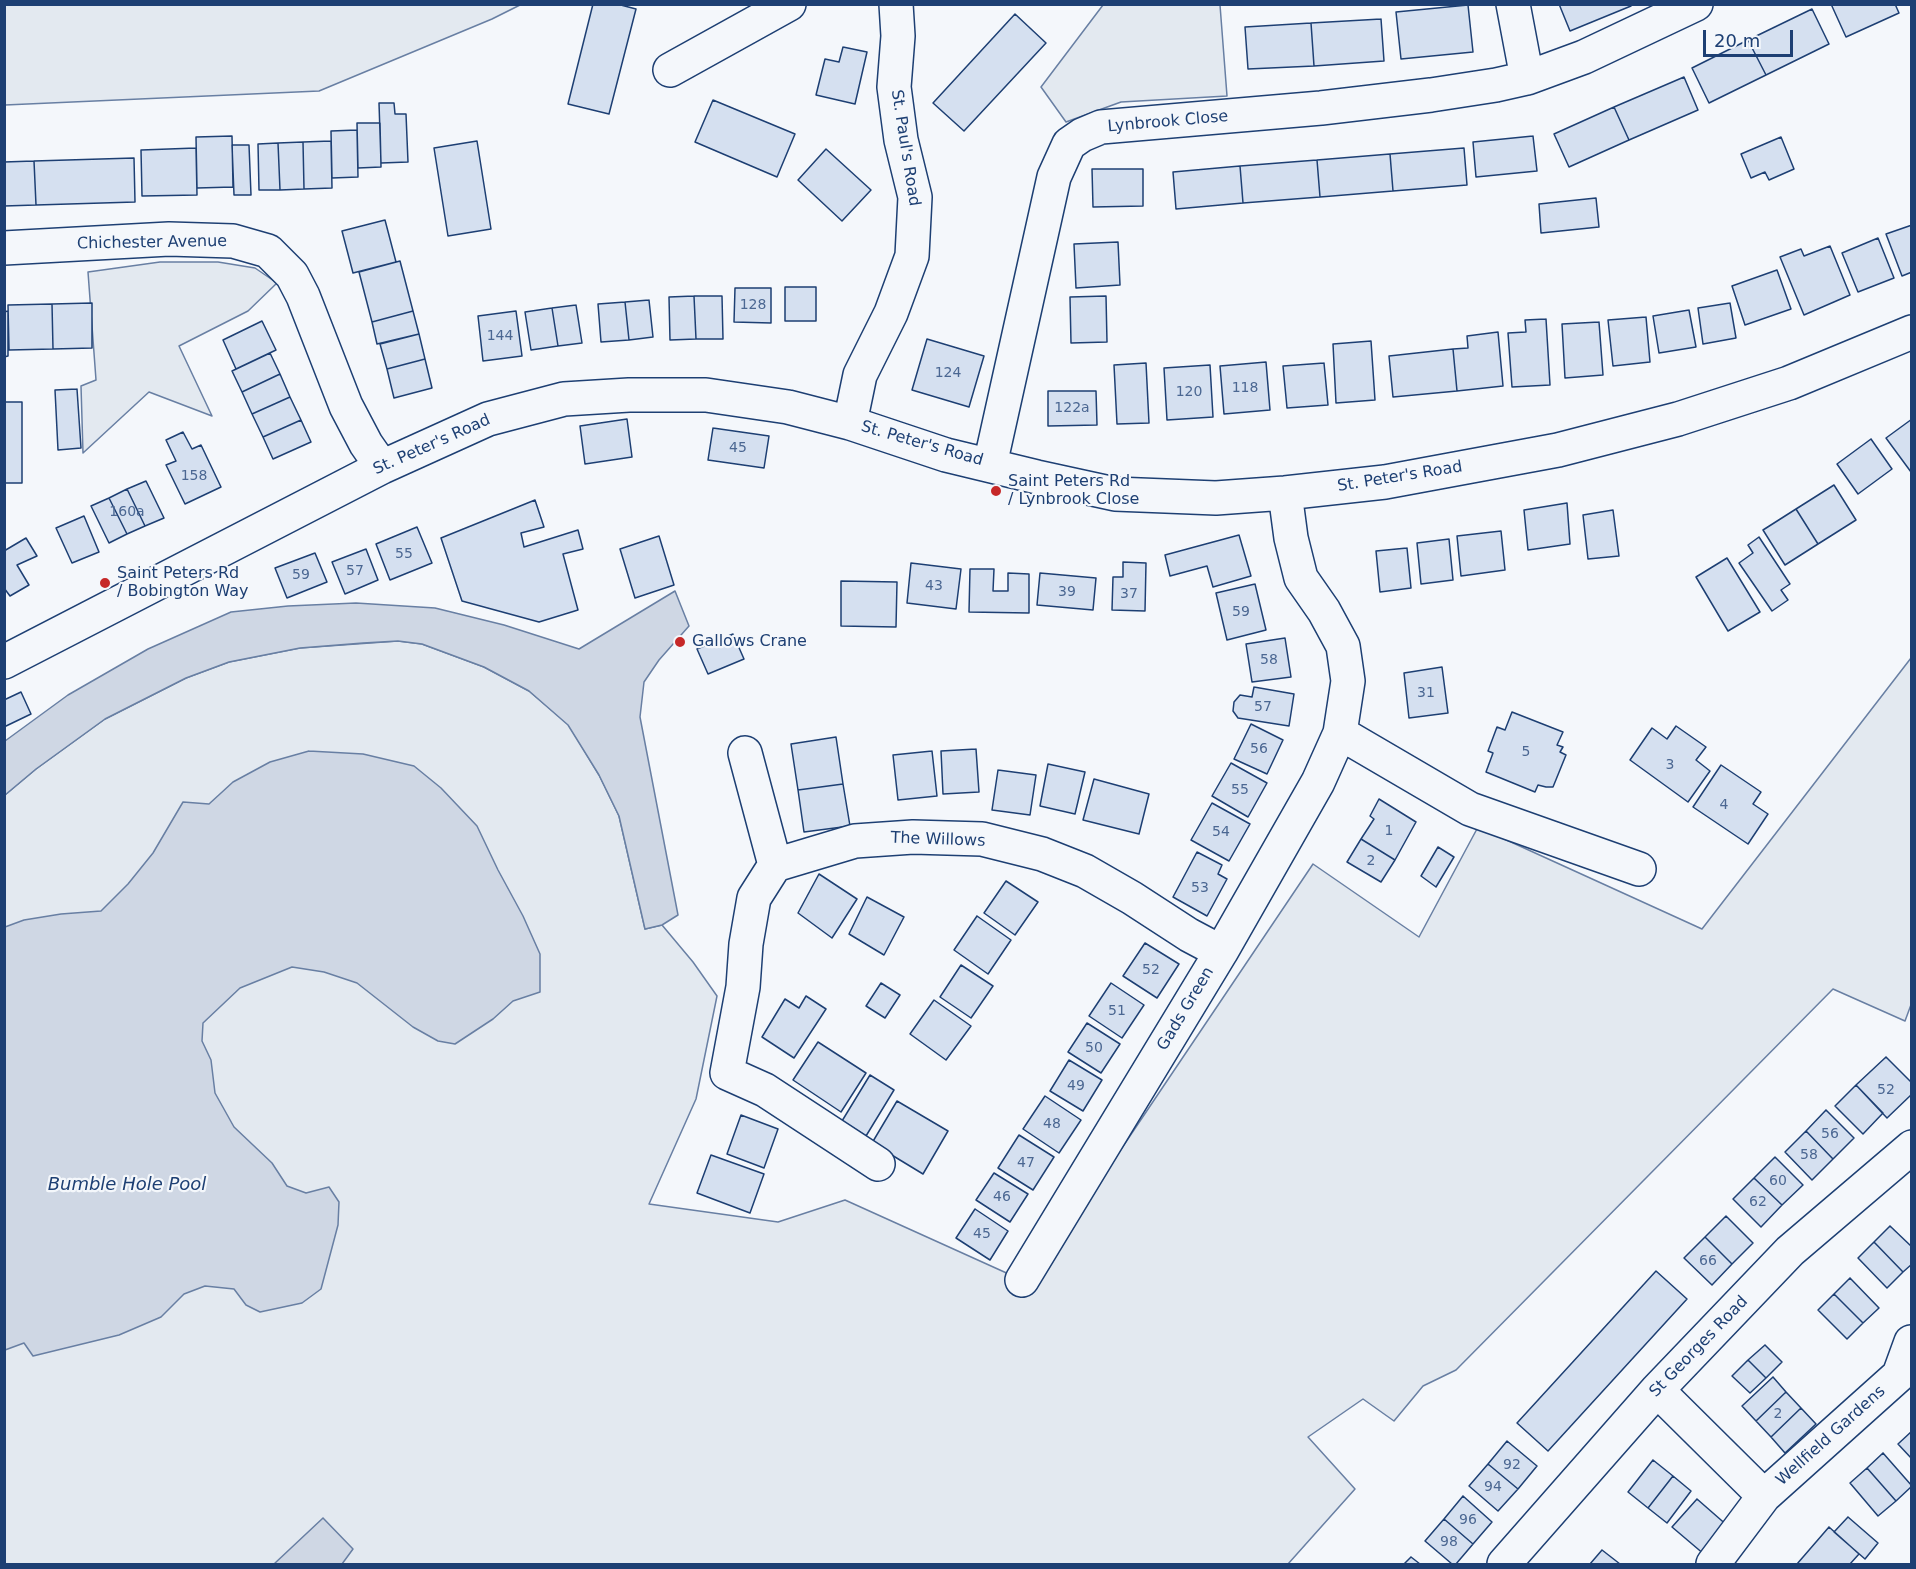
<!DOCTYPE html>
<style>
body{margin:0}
#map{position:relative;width:1916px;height:1569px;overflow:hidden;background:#f4f7fb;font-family:"DejaVu Sans",sans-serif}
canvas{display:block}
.frame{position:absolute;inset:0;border:6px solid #1d3f73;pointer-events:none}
.scale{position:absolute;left:1703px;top:30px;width:90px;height:27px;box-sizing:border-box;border:3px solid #1d3f73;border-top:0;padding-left:8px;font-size:18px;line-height:21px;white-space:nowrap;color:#1d3f73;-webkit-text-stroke:4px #f4f7fb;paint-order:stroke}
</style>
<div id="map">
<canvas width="1916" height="1569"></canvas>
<div class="frame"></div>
<div class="scale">20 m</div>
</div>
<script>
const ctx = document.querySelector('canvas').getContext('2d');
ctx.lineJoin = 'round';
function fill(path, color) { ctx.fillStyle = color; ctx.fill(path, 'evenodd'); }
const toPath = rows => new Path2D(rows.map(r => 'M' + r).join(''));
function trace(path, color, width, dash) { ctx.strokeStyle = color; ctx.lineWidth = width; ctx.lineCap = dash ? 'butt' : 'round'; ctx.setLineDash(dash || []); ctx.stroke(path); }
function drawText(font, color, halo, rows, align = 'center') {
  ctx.font = font + ' "DejaVu Sans",sans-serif'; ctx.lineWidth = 4.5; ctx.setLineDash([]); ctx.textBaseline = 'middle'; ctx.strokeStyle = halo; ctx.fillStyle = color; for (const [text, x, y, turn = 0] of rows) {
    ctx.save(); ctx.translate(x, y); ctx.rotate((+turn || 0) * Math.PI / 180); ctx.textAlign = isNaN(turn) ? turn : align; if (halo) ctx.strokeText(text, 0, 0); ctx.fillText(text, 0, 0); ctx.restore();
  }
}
const green = toPath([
 [4,5,5,4,520,5,492,19,319,91,5,105,4,5],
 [1103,5,1220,5,1227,96,1121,102,1066,122,1041,87,1103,5],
 [160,262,218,262,255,268,277,283,248,311,179,346,212,416,149,392,83,453,81,386,96,380,88,272,160,262],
 [398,641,422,644,484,667,529,691,569,725,599,775,619,816,645,929,662,925,693,962,717,996,696,1099,649,1204,778,1222,845,1200,1022,1280,1035,1277,1313,864,1419,937,1478,827,1702,929,1911,658,1912,1002,1905,1021,1833,989,1456,1370,1423,1386,1394,1421,1363,1399,1308,1437,1355,1489,1288,1564,5,1564,5,795,36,769,105,719,186,678,229,662,300,648,398,641]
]);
const water = toPath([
 [675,591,689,626,659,660,644,682,640,717,678,915,662,925,645,929,619,816,599,775,568,725,529,691,484,667,422,644,398,641,363,643,300,648,229,662,186,678,105,719,36,769,5,795,5,741,68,695,148,649,231,612,288,606,356,603,435,608,504,625,579,649,675,591],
 [309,751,363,754,414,766,441,788,477,826,498,870,523,916,540,954,540,992,513,1001,493,1019,455,1044,438,1041,413,1027,357,983,324,972,292,967,240,988,203,1023,202,1041,211,1060,215,1093,234,1127,272,1163,287,1186,306,1193,329,1187,339,1202,338,1225,321,1289,302,1303,260,1312,246,1305,234,1289,205,1286,184,1294,161,1317,119,1335,33,1356,24,1343,5,1350,5,927,24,920,61,914,101,911,128,884,153,853,183,802,209,804,233,782,270,762,309,751],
 [323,1518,353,1549,342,1564,274,1564,323,1518]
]);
const building = toPath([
 [593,4,617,4,636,9,609,114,568,104,593,4],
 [1559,4,1630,4,1631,6,1570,31,1559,4],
 [1831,4,1895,4,1899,13,1846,37,1831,4],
 [1468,5,1473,52,1401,59,1396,12,1468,5],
 [1812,9,1829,44,1766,75,1748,40,1812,9],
 [1015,14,1046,43,964,131,933,103,1015,14],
 [1381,19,1384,61,1314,66,1311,23,1381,19],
 [1311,23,1314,66,1248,69,1245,27,1311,23],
 [1748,40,1766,75,1709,103,1692,68,1748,40],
 [843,47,867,52,855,104,816,95,825,59,839,62,843,47],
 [1684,77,1698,110,1629,140,1614,107,1684,77],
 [713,100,795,134,777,177,695,142,713,100],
 [379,103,394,103,395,114,406,114,408,162,381,163,379,103],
 [1614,107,1629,140,1569,167,1554,134,1614,107],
 [357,123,380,123,381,167,358,168,357,123],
 [357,130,358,177,332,178,331,131,357,130],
 [232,136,233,187,197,188,196,137,232,136],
 [1533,136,1537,171,1476,177,1473,142,1533,136],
 [1781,137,1794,169,1769,180,1765,172,1751,178,1741,154,1781,137],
 [331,141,332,188,304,189,303,142,331,141],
 [477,141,491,229,448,236,434,148,477,141],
 [303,142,304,189,280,190,278,143,303,142],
 [278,143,280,190,259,190,258,144,278,143],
 [232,145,249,145,251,195,234,195,232,145],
 [196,148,197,195,142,196,141,150,196,148],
 [1464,148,1467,185,1393,191,1390,154,1464,148],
 [826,149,871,190,842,221,798,180,826,149],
 [1390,154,1393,191,1320,197,1317,160,1390,154],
 [134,158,135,202,36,205,34,161,134,158],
 [1317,160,1320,197,1243,203,1240,166,1317,160],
 [34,161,36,205,4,206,4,162,34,161],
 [1240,166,1243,203,1176,209,1173,172,1240,166],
 [1092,169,1143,169,1143,206,1093,207,1092,169],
 [1596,198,1599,227,1541,233,1539,204,1596,198],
 [385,220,396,262,353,273,342,231,385,220],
 [1912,225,1912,272,1902,276,1886,234,1912,225],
 [1878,238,1894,278,1858,292,1842,253,1878,238],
 [1118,242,1120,285,1076,288,1074,244,1118,242],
 [1830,246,1850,295,1804,315,1780,257,1801,249,1804,256,1830,246],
 [400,261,413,311,372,322,359,272,400,261],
 [1777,270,1791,309,1745,325,1732,286,1777,270],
 [785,287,816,287,816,321,785,321,785,287],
 [735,288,771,288,771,323,734,322,735,288],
 [694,296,722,296,723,339,696,339,694,296],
 [694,296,696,339,670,340,669,297,694,296],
 [1106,296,1107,342,1071,343,1070,297,1106,296],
 [649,300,653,337,629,340,625,302,649,300],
 [625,302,629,340,601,342,598,304,625,302],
 [92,303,92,348,53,349,52,304,92,303],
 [1730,303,1736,338,1703,344,1698,308,1730,303],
 [52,304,53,349,9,350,8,305,52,304],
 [576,305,582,343,558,346,552,308,576,305],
 [552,308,558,346,531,350,525,312,552,308],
 [1689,310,1696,347,1659,353,1653,316,1689,310],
 [8,311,8,356,4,357,4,312,8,311],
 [413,311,419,334,377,344,372,322,413,311],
 [516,311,522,356,483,361,478,316,516,311],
 [1646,317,1650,362,1613,366,1608,320,1646,317],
 [1546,319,1550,385,1512,387,1508,333,1526,332,1525,320,1546,319],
 [262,321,276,350,236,369,223,340,262,321],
 [1599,322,1603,375,1565,378,1562,324,1599,322],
 [1498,332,1503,386,1457,391,1453,349,1468,348,1467,336,1498,332],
 [419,334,425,359,387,369,380,344,419,334],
 [927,339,984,356,969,407,912,390,927,339],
 [1371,341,1375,400,1336,403,1333,344,1371,341],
 [1453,349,1457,391,1393,397,1389,356,1453,349],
 [270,353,280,374,242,392,232,371,270,353],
 [425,359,432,388,394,398,387,369,425,359],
 [1266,362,1270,410,1224,414,1220,366,1266,362],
 [1146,363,1149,423,1117,424,1114,365,1146,363],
 [1324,363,1328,405,1287,408,1283,366,1324,363],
 [1210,365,1213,417,1167,420,1164,368,1210,365],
 [280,374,290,397,252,414,242,392,280,374],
 [77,389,81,448,58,450,55,390,77,389],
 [1048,391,1096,391,1097,425,1048,426,1048,391],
 [290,397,301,420,263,437,252,414,290,397],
 [4,402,22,402,22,483,4,483,4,402],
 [627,419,632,457,585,464,580,426,627,419],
 [1912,419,1912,472,1911,472,1886,438,1912,419],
 [301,420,311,442,273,459,263,437,301,420],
 [713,428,769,436,764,468,708,460,713,428],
 [183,432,192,449,201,445,221,487,185,504,166,465,176,461,166,440,183,432],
 [1871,439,1892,469,1858,494,1837,464,1871,439],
 [146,481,164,518,145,526,127,489,146,481],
 [1834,485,1856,520,1818,544,1796,509,1834,485],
 [127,489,145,526,127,534,109,498,127,489],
 [109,498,127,534,109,543,91,506,109,498],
 [535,500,544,527,521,533,524,547,578,530,583,549,563,554,578,610,539,622,462,601,441,538,535,500],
 [1567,503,1570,544,1528,550,1524,510,1567,503],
 [1796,509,1818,544,1785,565,1763,530,1796,509],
 [1613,510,1619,556,1588,559,1583,515,1613,510],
 [84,516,99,552,72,563,56,528,84,516],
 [417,527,432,563,390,580,376,544,417,527],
 [1501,531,1505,570,1461,576,1457,536,1501,531],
 [1239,535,1251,576,1213,587,1207,566,1170,576,1165,555,1239,535],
 [659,536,674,585,635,598,620,549,659,536],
 [1759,537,1790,584,1781,590,1788,600,1772,611,1739,563,1753,553,1748,545,1759,537],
 [26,538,37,556,17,565,29,585,10,596,4,588,4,551,26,538],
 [1449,539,1453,580,1421,584,1417,543,1449,539],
 [1407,548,1411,588,1380,592,1376,551,1407,548],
 [366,549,378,580,345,594,332,562,366,549],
 [315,553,327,582,287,598,275,568,315,553],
 [1727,558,1760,612,1728,631,1696,577,1727,558],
 [1123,562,1146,563,1145,611,1112,610,1113,577,1123,577,1123,562],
 [911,563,961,569,956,609,907,603,911,563],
 [970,569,994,569,993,591,1008,591,1008,573,1029,574,1029,613,969,612,970,569],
 [1040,573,1096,578,1093,610,1037,605,1040,573],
 [841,581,897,582,896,627,841,626,841,581],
 [1255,584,1266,630,1227,640,1216,593,1255,584],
 [733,634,744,659,708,674,697,649,733,634],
 [1285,638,1291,677,1252,682,1246,644,1285,638],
 [1442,667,1448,713,1409,718,1404,673,1442,667],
 [1254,687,1294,694,1289,726,1238,718,1233,711,1234,702,1240,695,1252,697,1254,687],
 [21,692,31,714,4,727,4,700,21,692],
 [1512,712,1563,732,1557,745,1563,747,1560,752,1566,755,1553,787,1546,787,1538,785,1535,792,1486,772,1493,753,1488,751,1497,727,1505,730,1512,712],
 [1251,724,1283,740,1267,774,1234,759,1251,724],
 [1676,726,1706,747,1696,760,1710,771,1688,802,1630,760,1652,728,1667,739,1676,726],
 [836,737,843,784,798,790,791,744,836,737],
 [976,749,979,792,943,794,941,751,976,749],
 [932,751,937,796,898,800,893,755,932,751],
 [1231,763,1267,783,1248,817,1212,796,1231,763],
 [1048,764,1085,772,1075,814,1040,806,1048,764],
 [1721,765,1761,792,1753,804,1768,814,1748,844,1693,807,1721,765],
 [998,770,1036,775,1030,815,992,810,998,770],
 [1094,779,1149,794,1139,834,1083,820,1094,779],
 [843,784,850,826,804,832,798,790,843,784],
 [1379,799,1416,822,1395,860,1361,839,1374,819,1370,816,1379,799],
 [1212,803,1250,824,1229,861,1191,840,1212,803],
 [1361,839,1395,860,1381,882,1347,862,1361,839],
 [1438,847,1454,857,1436,887,1421,876,1438,847],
 [1197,852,1222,865,1218,874,1227,879,1207,916,1173,897,1197,852],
 [819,874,857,899,832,938,798,913,819,874],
 [1006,881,1038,902,1015,935,984,913,1006,881],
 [867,897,904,917,884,955,849,934,867,897],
 [977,916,1011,940,988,974,954,950,977,916],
 [1145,943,1179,964,1157,998,1123,976,1145,943],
 [961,965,993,986,971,1018,940,997,961,965],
 [881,983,900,995,885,1018,866,1006,881,983],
 [1111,983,1144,1005,1122,1038,1089,1016,1111,983],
 [806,996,826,1009,794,1058,762,1037,785,999,799,1008,806,996],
 [934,1000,971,1026,946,1060,910,1034,934,1000],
 [1087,1023,1120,1044,1101,1073,1068,1052,1087,1023],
 [818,1042,866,1073,841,1112,793,1080,818,1042],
 [1886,1057,1912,1083,1912,1094,1887,1118,1856,1085,1886,1057],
 [1069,1060,1102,1080,1083,1111,1050,1091,1069,1060],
 [870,1075,894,1090,866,1136,842,1121,870,1075],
 [1856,1085,1883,1113,1863,1134,1835,1106,1856,1085],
 [1045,1096,1081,1120,1059,1153,1023,1129,1045,1096],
 [897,1101,948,1131,923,1174,872,1143,897,1101],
 [1826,1110,1854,1138,1833,1159,1806,1131,1826,1110],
 [741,1115,778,1129,764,1168,727,1154,741,1115],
 [1806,1131,1833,1159,1812,1180,1785,1152,1806,1131],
 [1019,1135,1054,1157,1033,1190,998,1168,1019,1135],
 [711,1155,764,1174,750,1213,697,1193,711,1155],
 [1775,1157,1803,1185,1782,1205,1754,1178,1775,1157],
 [994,1173,1028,1194,1010,1222,976,1200,994,1173],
 [1754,1178,1782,1205,1761,1227,1733,1199,1754,1178],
 [975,1209,1008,1231,990,1260,956,1238,975,1209],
 [1726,1216,1753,1243,1732,1264,1705,1237,1726,1216],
 [1890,1226,1912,1247,1912,1264,1903,1272,1874,1242,1890,1226],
 [1705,1237,1732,1264,1712,1285,1684,1258,1705,1237],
 [1874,1242,1903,1272,1887,1288,1858,1258,1874,1242],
 [1656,1271,1687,1299,1548,1451,1517,1423,1656,1271],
 [1850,1278,1879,1308,1863,1323,1834,1294,1850,1278],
 [1834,1294,1863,1323,1847,1339,1818,1310,1834,1294],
 [1765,1345,1782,1362,1766,1378,1748,1360,1765,1345],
 [1748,1360,1766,1378,1750,1393,1732,1376,1748,1360],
 [1773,1377,1786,1392,1756,1421,1742,1406,1773,1377],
 [1786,1392,1801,1408,1771,1437,1756,1421,1786,1392],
 [1801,1408,1816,1424,1785,1453,1771,1437,1801,1408],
 [1912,1431,1912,1459,1898,1444,1912,1431],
 [1507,1441,1537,1466,1518,1489,1488,1464,1507,1441],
 [1883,1453,1912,1486,1896,1501,1867,1468,1883,1453],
 [1653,1460,1673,1476,1648,1508,1628,1492,1653,1460],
 [1488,1464,1518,1489,1498,1511,1469,1486,1488,1464],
 [1867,1468,1896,1501,1878,1516,1850,1483,1867,1468],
 [1673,1476,1691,1491,1667,1523,1648,1508,1673,1476],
 [1463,1496,1492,1522,1473,1544,1444,1519,1463,1496],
 [1697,1499,1729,1527,1705,1555,1672,1527,1697,1499],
 [1848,1517,1878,1543,1865,1559,1834,1532,1848,1517],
 [1444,1519,1473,1544,1456,1564,1452,1564,1425,1541,1444,1519],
 [1829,1527,1859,1554,1850,1564,1797,1564,1829,1527],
 [1602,1550,1620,1564,1590,1564,1602,1550],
 [1411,1557,1420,1564,1404,1564,1411,1557]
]);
const minor = toPath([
 [1513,4,1527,78],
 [670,70,789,4],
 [4,248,169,239,233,241,268,251,292,275,303,296,346,406,366,444,382,467],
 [850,423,860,375,891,313,912,256,915,197,901,140,894,87,898,36,896,4],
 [990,465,1054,177,1069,144,1082,135,1101,127,1321,108,1431,95,1496,85,1527,78,1584,57,1696,4],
 [4,662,382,467,488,419,564,399,629,395,706,395,788,407,850,423,946,455,1037,477,1115,494,1216,498,1285,493,1385,482,1558,450,1678,419,1789,383,1912,332],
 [1340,733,1470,809,1639,869],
 [745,753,775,865],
 [878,1164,765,1090,727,1073,743,987,746,944,754,898,775,865,855,841,913,837,982,839,1042,854,1085,871,1132,898,1189,935,1221,952],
 [1022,1280,1221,952,1318,782,1340,733,1348,681,1343,646,1324,611,1301,578,1291,538,1285,493],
 [1657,1390,1764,1496],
 [1504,1564,1657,1390,1790,1251,1912,1147],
 [1713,1564,1764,1496,1899,1375,1911,1342]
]);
const markers = [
 [996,491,6,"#c62828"],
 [105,583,6,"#c62828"],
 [680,642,6,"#c62828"]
];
const numberNames = [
 ["128",753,305],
 ["144",500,336],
 ["124",948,373],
 ["118",1245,388],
 ["120",1189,392],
 ["122a",1072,408],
 ["45",738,448],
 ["158",194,476],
 ["160a",127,512],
 ["55",404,554],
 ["57",355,571],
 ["59",301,575],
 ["43",934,586],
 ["39",1067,592],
 ["37",1129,594],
 ["59",1241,612],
 ["58",1269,660],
 ["31",1426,693],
 ["57",1263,707],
 ["56",1259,749],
 ["5",1526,752],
 ["3",1670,765],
 ["55",1240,790],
 ["4",1724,805],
 ["1",1389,831],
 ["54",1221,832],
 ["2",1371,861],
 ["53",1200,888],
 ["52",1151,970],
 ["51",1117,1011],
 ["50",1094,1048],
 ["49",1076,1086],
 ["52",1886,1090],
 ["48",1052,1124],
 ["56",1830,1134],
 ["58",1809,1155],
 ["47",1026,1163],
 ["60",1778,1181],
 ["46",1002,1197],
 ["62",1758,1202],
 ["45",982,1234],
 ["66",1708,1261],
 ["2",1778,1414],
 ["92",1512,1465],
 ["94",1493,1487],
 ["96",1468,1520],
 ["98",1449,1542]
];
const streetNames = [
 ["Lynbrook Close",1168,122,-5],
 ["St. Paul's Road",905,148,81],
 ["Chichester Avenue",152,243,-1],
 ["St. Peter's Road",922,444,16],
 ["St. Peter's Road",432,445,-24],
 ["St. Peter's Road",1400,477,-9],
 ["The Willows",938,840,2],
 ["Gads Green",1186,1009,-59],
 ["St Georges Road",1699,1347,-46],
 ["Wellfield Gardens",1831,1436,-42]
];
const poiNames = [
 ["Saint Peters Rd",1008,482],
 ["/ Lynbrook Close",1008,500],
 ["Saint Peters Rd",117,574],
 ["/ Bobington Way",117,592],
 ["Gallows Crane",692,642]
];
const waterNames = [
 ["Bumble Hole Pool",127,1185]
];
fill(green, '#e3e9f0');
trace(green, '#687fa3', 1.5);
fill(water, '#cfd7e4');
trace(water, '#687fa3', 1.5);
fill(building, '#d5e0f0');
trace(building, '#1d3f73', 1.5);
trace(minor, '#1d3f73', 36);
trace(minor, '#f4f7fb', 33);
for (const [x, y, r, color] of markers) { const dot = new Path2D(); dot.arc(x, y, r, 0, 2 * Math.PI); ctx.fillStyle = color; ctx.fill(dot); trace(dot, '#f4f7fb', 2); }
drawText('14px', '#4b6792', null, numberNames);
drawText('16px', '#1d3f73', '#f4f7fb', streetNames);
drawText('16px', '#1d3f73', '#f4f7fb', poiNames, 'left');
drawText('italic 18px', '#1d3f73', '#f4f7fb', waterNames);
</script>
